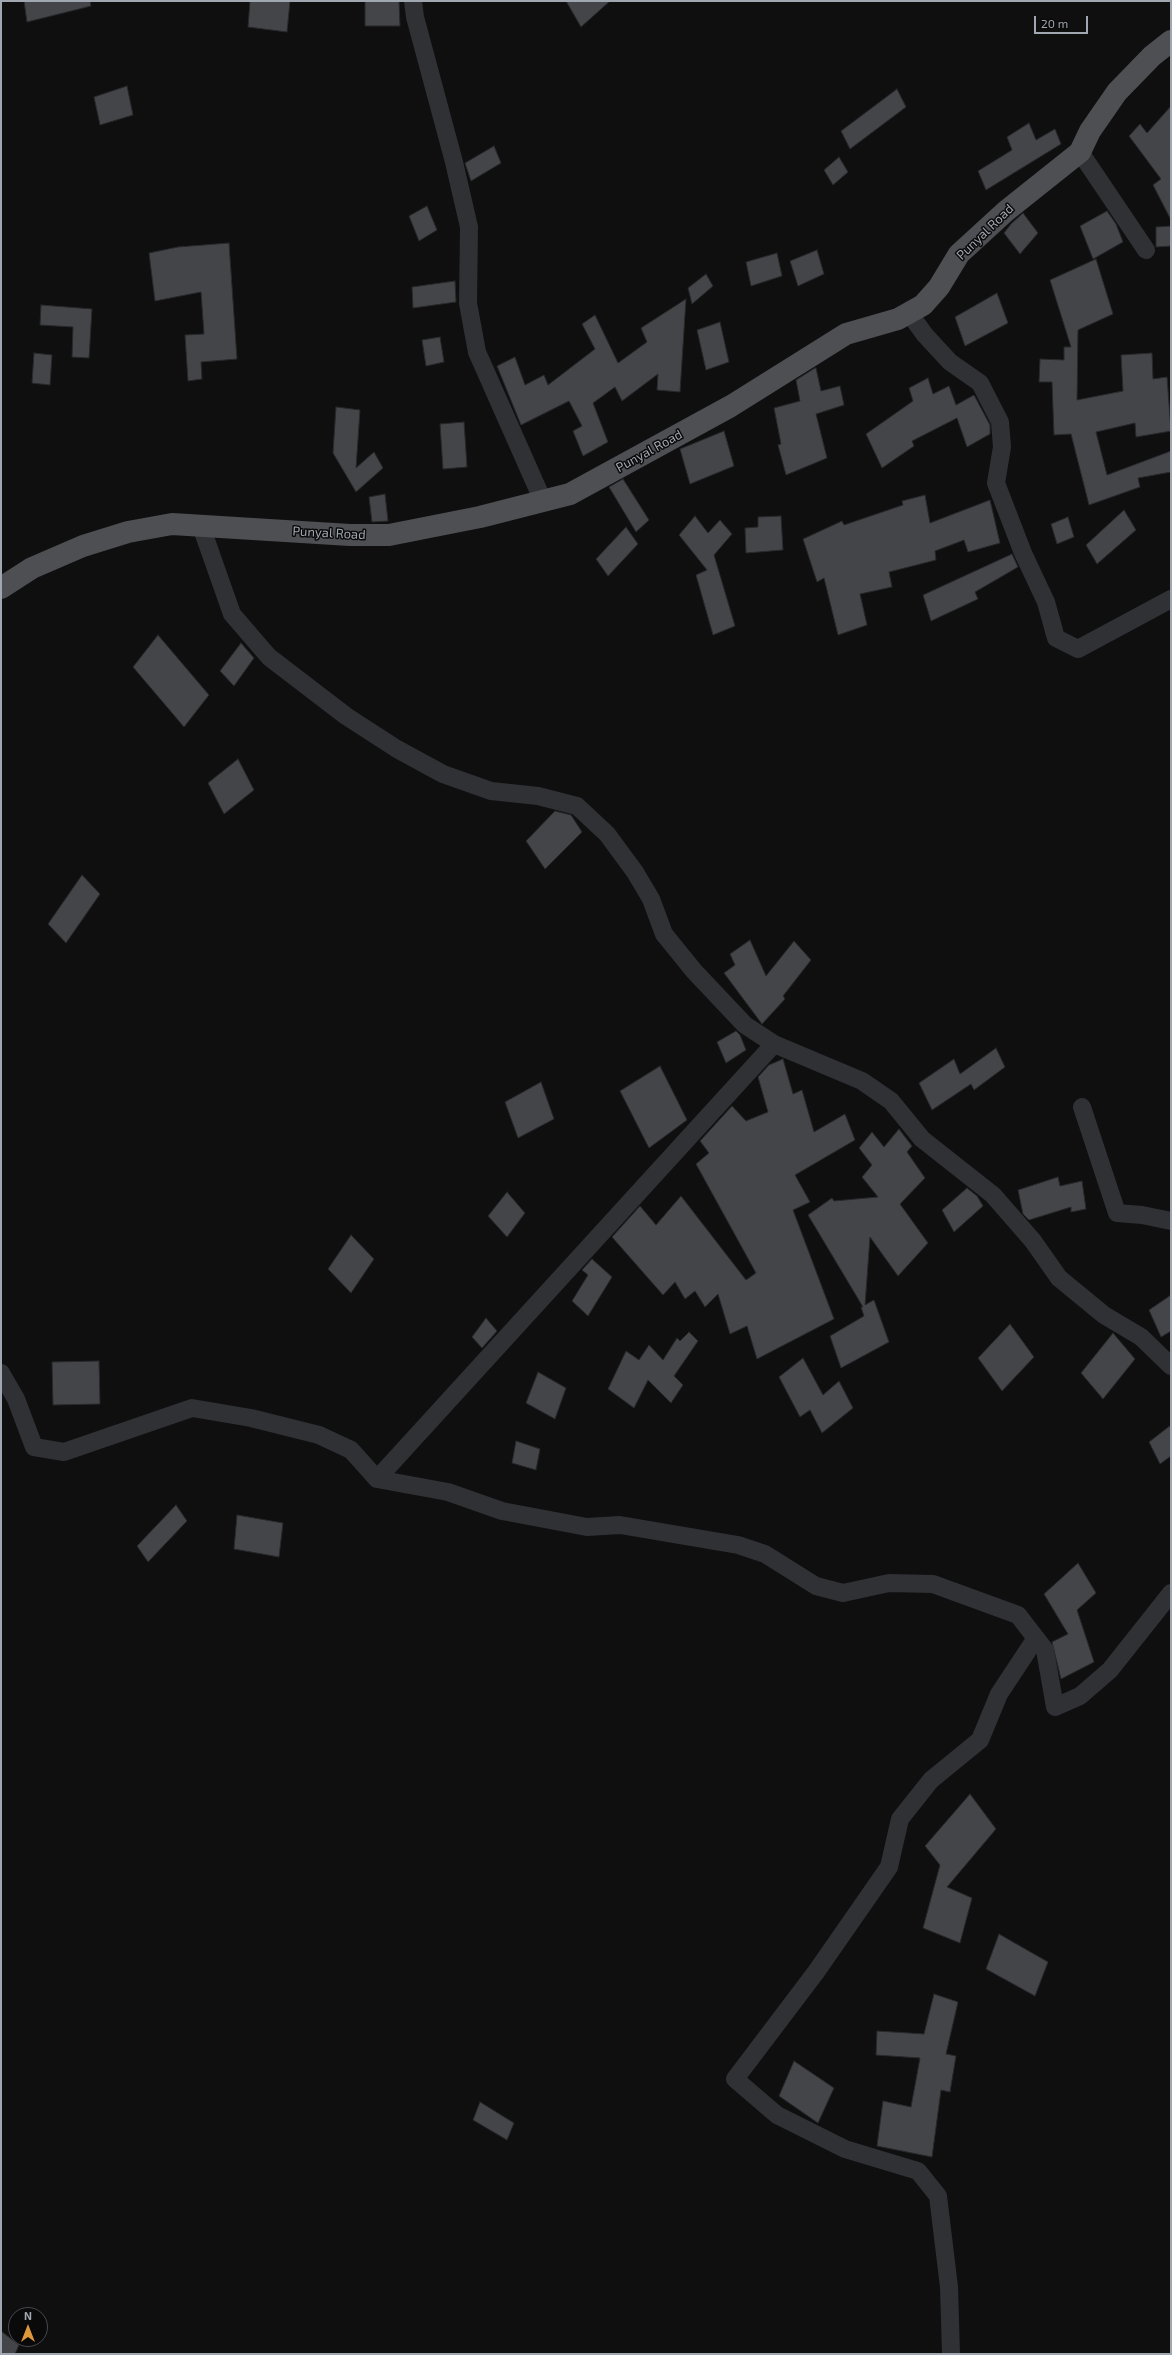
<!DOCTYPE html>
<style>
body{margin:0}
#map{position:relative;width:1172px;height:2355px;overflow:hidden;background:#0f0f10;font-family:"Exo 2",sans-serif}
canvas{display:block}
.frame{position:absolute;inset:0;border:2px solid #a1a7b0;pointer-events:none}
.north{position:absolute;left:8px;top:2307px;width:40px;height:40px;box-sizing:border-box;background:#0a0a0b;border:1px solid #46494d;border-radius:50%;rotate:0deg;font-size:11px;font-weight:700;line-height:16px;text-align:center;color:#a1a7b0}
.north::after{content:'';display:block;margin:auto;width:14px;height:18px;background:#de9739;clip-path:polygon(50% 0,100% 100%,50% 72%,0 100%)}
.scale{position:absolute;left:1034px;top:16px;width:54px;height:18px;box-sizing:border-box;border:2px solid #a1a7b0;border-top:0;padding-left:5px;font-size:12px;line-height:14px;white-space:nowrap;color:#a1a7b0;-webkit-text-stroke:3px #0a0a0b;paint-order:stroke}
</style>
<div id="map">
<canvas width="1172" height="2355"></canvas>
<div class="frame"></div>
<div class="north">N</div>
<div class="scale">20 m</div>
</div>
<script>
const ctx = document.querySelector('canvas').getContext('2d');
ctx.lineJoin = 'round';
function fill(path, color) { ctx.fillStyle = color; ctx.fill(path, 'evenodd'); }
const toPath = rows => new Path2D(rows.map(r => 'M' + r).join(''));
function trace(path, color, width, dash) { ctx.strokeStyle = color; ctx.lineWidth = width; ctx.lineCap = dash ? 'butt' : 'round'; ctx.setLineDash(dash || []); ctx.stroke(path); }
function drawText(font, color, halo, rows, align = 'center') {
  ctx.font = font + ' "Exo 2",sans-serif'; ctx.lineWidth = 3; ctx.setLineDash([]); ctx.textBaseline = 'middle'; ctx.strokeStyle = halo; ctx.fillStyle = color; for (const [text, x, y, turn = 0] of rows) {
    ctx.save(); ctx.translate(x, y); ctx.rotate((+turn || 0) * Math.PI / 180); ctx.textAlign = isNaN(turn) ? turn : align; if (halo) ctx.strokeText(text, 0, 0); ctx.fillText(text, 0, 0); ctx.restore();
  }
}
const building = toPath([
 [24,1,90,1,91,6,27,22,24,1],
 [250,1,290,1,287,32,248,27,250,1],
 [365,1,399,1,400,26,365,26,365,1],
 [566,1,610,1,581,27,566,1],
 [127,86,133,115,100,125,94,97,127,86],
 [897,89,906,107,850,149,841,131,897,89],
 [1171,106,1171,220,1153,185,1161,179,1129,136,1140,124,1147,133,1171,106],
 [1029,123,1036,140,1055,129,1061,144,986,190,978,171,1012,150,1007,137,1029,123],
 [494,146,501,163,471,181,465,163,494,146],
 [839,157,848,172,833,185,824,170,839,157],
 [427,206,437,230,419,241,409,216,427,206],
 [1107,211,1116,224,1123,242,1093,259,1080,226,1107,211],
 [1023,213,1038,233,1020,254,1004,233,1011,224,1023,213],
 [1171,226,1171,246,1156,247,1156,227,1171,226],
 [229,243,237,359,201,362,202,379,188,381,185,335,204,334,201,292,155,301,149,253,178,247,229,243],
 [817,250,824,274,798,286,790,261,817,250],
 [777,253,782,276,751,286,746,262,777,253],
 [1096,259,1113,314,1078,330,1077,400,1123,391,1121,355,1152,353,1153,379,1167,377,1171,431,1136,437,1135,423,1096,432,1107,475,1171,451,1171,472,1138,478,1140,487,1089,505,1071,434,1054,435,1052,382,1039,382,1040,359,1064,360,1064,347,1071,347,1050,280,1096,259],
 [706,274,713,286,692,304,688,288,706,274],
 [455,281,456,302,413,308,412,287,455,281],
 [997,293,1008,323,965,346,955,317,997,293],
 [686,299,680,392,657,390,658,374,622,401,615,387,593,403,608,442,583,456,573,431,582,426,569,401,521,425,497,366,515,357,525,385,544,375,548,385,595,349,582,324,595,315,618,363,647,342,641,328,686,299],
 [41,305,92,309,89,358,72,357,73,327,40,325,41,305],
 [720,322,729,362,706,370,697,330,720,322],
 [440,337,444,362,426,366,422,340,440,337],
 [34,353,52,355,50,385,32,383,34,353],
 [815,368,816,368,821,391,840,386,844,405,816,414,827,458,786,475,778,445,781,444,774,408,800,401,796,380,815,368],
 [928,378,933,394,949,386,956,405,974,395,990,425,990,434,967,447,957,418,912,441,914,446,882,468,866,434,913,401,909,388,928,378],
 [336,407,360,410,356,468,374,452,383,468,356,492,333,453,336,407],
 [464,422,467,467,443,469,440,424,464,422],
 [724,431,734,466,690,484,680,449,724,431],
 [623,479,649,520,636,532,609,487,623,479],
 [385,494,388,521,372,522,369,497,385,494],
 [925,495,930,523,990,500,1000,543,968,552,964,540,935,551,936,560,889,572,892,587,860,594,867,625,838,635,824,578,817,582,803,539,842,521,844,525,903,505,902,501,925,495],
 [1124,510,1136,530,1097,564,1086,545,1124,510],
 [695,516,708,533,720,520,732,534,714,555,735,626,713,635,696,575,707,570,679,535,695,516],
 [781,516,783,550,746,553,745,528,758,527,758,517,781,516],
 [1068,517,1074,537,1057,544,1051,524,1068,517],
 [626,527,638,544,608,576,596,559,626,527],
 [1012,554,1018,567,975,592,978,599,931,621,923,595,1012,554],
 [158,635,209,695,184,727,133,667,158,635],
 [241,643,254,658,234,686,220,671,241,643],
 [238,759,254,790,224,814,208,783,238,759],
 [555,811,571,815,582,832,545,869,526,841,555,811],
 [82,875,100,894,66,943,48,924,82,875],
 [750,940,766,976,794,941,811,960,783,996,785,999,762,1024,724,973,735,965,730,954,750,940],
 [736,1031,740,1035,746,1050,726,1063,717,1042,736,1031],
 [996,1048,1005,1067,974,1090,971,1084,932,1110,919,1083,954,1059,960,1074,996,1048],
 [783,1059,793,1094,802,1090,814,1132,845,1114,855,1140,795,1175,810,1202,793,1210,834,1319,757,1359,747,1326,730,1334,718,1294,705,1307,695,1291,685,1299,675,1282,663,1295,612,1237,640,1206,656,1225,681,1196,746,1280,756,1273,696,1164,709,1153,700,1141,732,1106,746,1121,768,1112,758,1077,769,1065,783,1059],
 [660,1066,687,1120,649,1148,620,1091,660,1066],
 [541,1082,554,1119,518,1138,505,1102,541,1082],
 [899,1129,912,1146,907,1152,925,1178,900,1204,928,1243,898,1276,870,1237,865,1305,874,1300,889,1342,841,1368,830,1336,864,1316,861,1307,863,1307,808,1215,832,1198,834,1201,878,1197,862,1177,872,1165,859,1148,872,1132,884,1147,899,1129],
 [1058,1177,1060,1186,1082,1181,1086,1209,1071,1212,1071,1207,1029,1220,1023,1214,1018,1190,1058,1177],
 [967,1188,977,1196,983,1206,954,1232,942,1210,967,1188],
 [507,1192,525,1213,507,1237,488,1216,507,1192],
 [351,1235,374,1259,351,1293,328,1269,351,1235],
 [592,1259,612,1277,588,1316,572,1301,588,1275,582,1270,592,1259],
 [1171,1295,1171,1331,1161,1337,1149,1310,1171,1295],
 [486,1318,497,1331,482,1348,472,1337,486,1318],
 [1010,1324,1034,1357,1002,1391,978,1358,1010,1324],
 [689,1332,698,1341,674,1376,683,1385,671,1403,648,1380,634,1408,608,1389,626,1351,639,1360,649,1345,663,1360,677,1338,680,1341,689,1332],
 [1113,1333,1135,1359,1103,1399,1081,1373,1113,1333],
 [803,1358,823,1395,839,1381,853,1408,822,1433,810,1410,800,1417,779,1377,803,1358],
 [99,1361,100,1404,53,1405,52,1362,99,1361],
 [538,1372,566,1388,555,1419,526,1403,538,1372],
 [1171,1425,1171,1456,1160,1464,1149,1442,1171,1425],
 [516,1441,540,1449,536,1470,512,1463,516,1441],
 [176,1505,187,1521,148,1562,137,1546,176,1505],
 [237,1515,283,1523,279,1557,234,1549,237,1515],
 [1078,1563,1096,1593,1077,1610,1094,1662,1061,1679,1052,1642,1068,1634,1044,1594,1078,1563],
 [970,1794,996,1829,947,1887,972,1898,960,1943,923,1928,940,1865,925,1846,970,1794],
 [999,1934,1048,1962,1035,1996,986,1969,999,1934],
 [934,1994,958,2002,946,2054,956,2056,950,2092,941,2090,932,2157,877,2146,883,2101,911,2107,920,2058,876,2055,877,2031,924,2034,934,1994],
 [794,2061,834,2088,818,2123,779,2096,794,2061],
 [480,2102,514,2123,507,2140,473,2120,480,2102],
 [1,2331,19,2345,15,2354,1,2354,1,2331]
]);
const minor = toPath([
 [413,1,415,17,454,162,469,227,468,303,477,352,543,501],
 [1080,152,1146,250],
 [909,313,925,335,950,362,980,383,1000,422,1002,447,996,483,1023,553,1046,602,1056,638,1078,649,1171,599],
 [201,526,232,614,269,657,346,716,397,749,443,774,491,791,538,796,577,806,607,834,635,872,651,899,664,934,694,971,745,1025,774,1044,862,1081,891,1101,922,1139,993,1195,1033,1241,1059,1278,1104,1315,1141,1337,1171,1366],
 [1082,1107,1117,1213,1142,1215,1171,1221],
 [1,1373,16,1399,34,1447,64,1452,192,1408,251,1418,319,1435,351,1450,377,1479,448,1492,502,1511,587,1527,620,1525,738,1545,765,1554,816,1586,843,1593,889,1583,933,1584,1018,1615,1045,1650,1055,1707,1080,1696,1110,1670,1171,1593],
 [377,1479,774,1044],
 [951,2354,949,2287,938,2196,918,2171,845,2149,777,2115,735,2079,816,1972,889,1867,900,1819,931,1780,980,1740,999,1694,1036,1638]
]);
const major = toPath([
 [1,588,32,568,83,546,128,532,172,524,350,535,389,535,480,517,570,494,731,406,846,334,898,319,923,305,939,287,959,254,1006,211,1080,152,1090,131,1117,92,1152,56,1171,41]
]);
const streetNames = [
 ["Punyal Road",985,232,-44],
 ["Punyal Road",649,451,-29],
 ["Punyal Road",329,533,3]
];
fill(building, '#434548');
trace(building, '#29292c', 1);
trace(minor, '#303135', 18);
trace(major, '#4d4f53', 22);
drawText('13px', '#a1a7b0', '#0a0a0b', streetNames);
</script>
